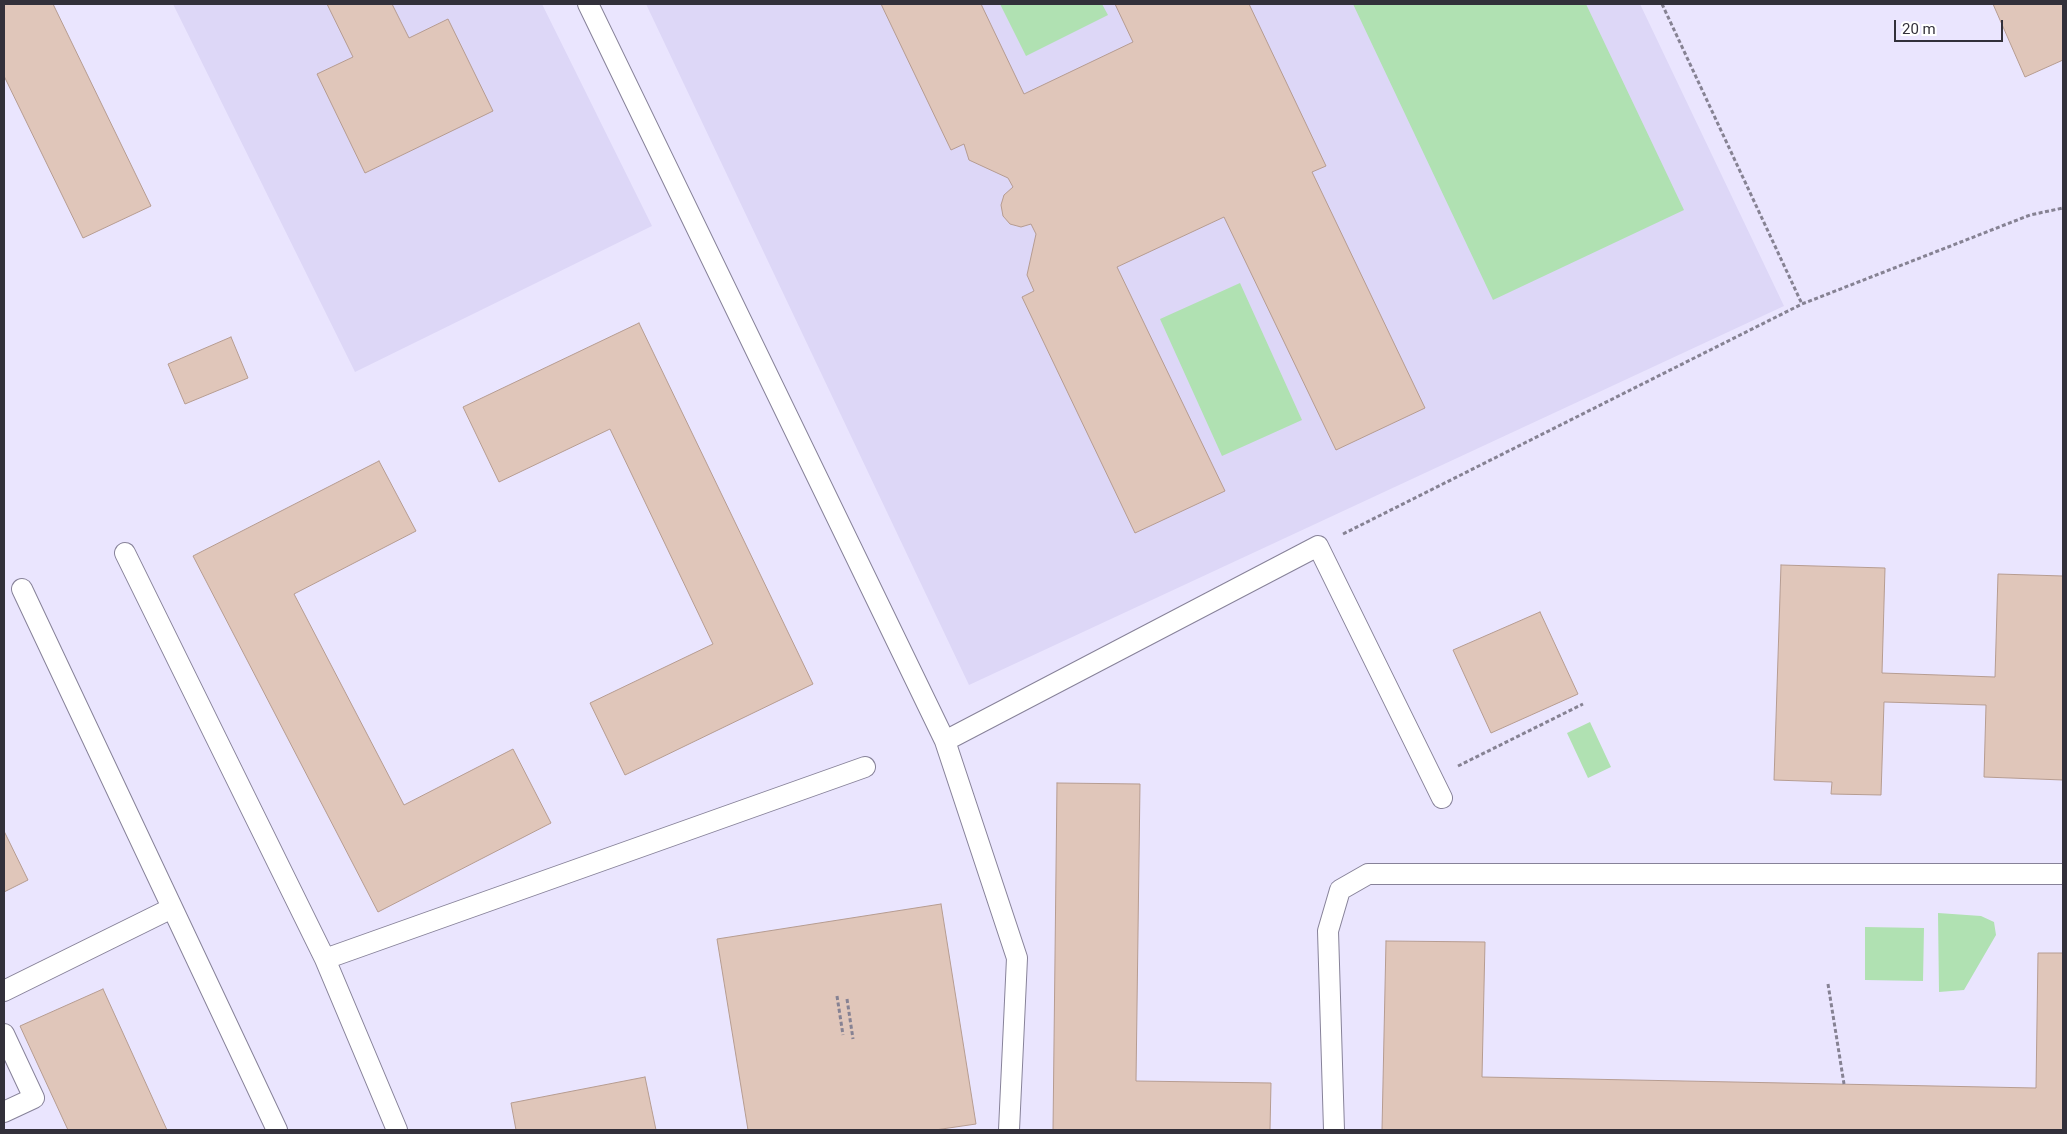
<!DOCTYPE html>
<style>
body{margin:0}
#map{position:relative;width:2067px;height:1134px;overflow:hidden;background:#eae5fe;font-family:Roboto,sans-serif}
canvas{display:block}
.frame{position:absolute;inset:0;border:5px solid #32303a;pointer-events:none}
.scale{position:absolute;left:1894px;top:20px;width:109px;height:22px;box-sizing:border-box;border:2px solid #32303a;border-top:0;padding-left:6px;font-size:15px;line-height:18px;white-space:nowrap;color:#32303a;-webkit-text-stroke:4px #fff;paint-order:stroke}
</style>
<div id="map">
<canvas width="2067" height="1134"></canvas>
<div class="frame"></div>
<div class="scale">20 m</div>
</div>
<script>
const ctx = document.querySelector('canvas').getContext('2d');
ctx.lineJoin = 'round';
function fill(path, color) { ctx.fillStyle = color; ctx.fill(path, 'evenodd'); }
const toPath = rows => new Path2D(rows.map(r => 'M' + r).join(''));
function trace(path, color, width, dash) { ctx.strokeStyle = color; ctx.lineWidth = width; ctx.lineCap = dash ? 'butt' : 'round'; ctx.setLineDash(dash || []); ctx.stroke(path); }
const built = toPath([
 [173,4,542,4,652,226,355,372],
 [646,4,1640,4,1784,306,969,685]
]);
const green = toPath([
 [1000,4,1102,4,1108,15,1026,56],
 [1353,4,1586,4,1684,210,1493,300],
 [1240,283,1302,420,1222,456,1160,319],
 [1590,722,1611,767,1588,778,1567,733],
 [1938,913,1981,916,1994,922,1996,935,1964,990,1939,992],
 [1865,927,1924,928,1923,981,1865,980]
]);
const building = toPath([
 [7,4,53,4,151,206,83,238,4,76,4,5,7,4],
 [327,4,392,4,409,38,448,19,493,111,365,173,317,74,353,57,327,4],
 [881,4,981,4,1024,94,1133,42,1115,4,1249,4,1326,166,1312,172,1425,408,1336,450,1224,217,1117,267,1225,491,1135,533,1022,297,1034,291,1027,275,1036,234,1031,224,1021,227,1010,224,1003,216,1001,205,1004,195,1013,187,1008,178,969,160,964,144,951,150,881,4],
 [1993,4,2063,4,2063,60,2025,77,1993,4],
 [639,323,813,684,625,775,590,703,713,644,610,429,499,482,463,407,639,323],
 [231,337,248,378,185,404,168,364,231,337],
 [379,461,416,531,294,594,404,805,513,749,551,823,378,912,193,556,379,461],
 [1781,565,1885,568,1882,673,1995,677,1998,574,2063,576,2063,780,1984,777,1986,705,1884,702,1881,795,1831,794,1832,782,1774,780,1781,565],
 [1540,612,1578,694,1491,733,1453,650,1540,612],
 [1057,783,1140,784,1136,1081,1271,1083,1270,1130,1053,1130,1057,783],
 [4,831,28,880,4,892,4,831],
 [941,904,976,1124,935,1130,748,1130,717,939,941,904],
 [1386,941,1485,942,1482,1077,2036,1088,2038,953,2063,953,2063,1130,1382,1130,1386,941],
 [103,989,167,1130,68,1130,20,1026,103,989],
 [645,1077,656,1130,516,1130,511,1103,645,1077]
]);
const path = toPath([
 [1662,4,1802,304],
 [1343,534,1802,304,2030,215,2063,208],
 [1458,766,1583,704],
 [1828,984,1844,1084],
 [837,996,843,1035],
 [847,999,853,1039]
]);
const service = toPath([
 [588,4,945,741],
 [125,553,325,959,865,767],
 [22,589,277,1130],
 [325,959,397,1130],
 [4,991,172,908],
 [4,1034,34,1098,4,1112],
 [1009,1130,1017,958,945,741,1318,546,1442,798],
 [1334,1130,1328,931,1340,890,1368,874,2063,874]
]);
fill(built, '#ddd7f7');
fill(green, '#b0e1b2');
fill(building, '#e0c6ba');
trace(building, '#b69c91', 1);
trace(service, '#878299', 22);
trace(path, '#868293', 3, [4, 2.5]);
trace(service, '#fff', 20);
</script>
